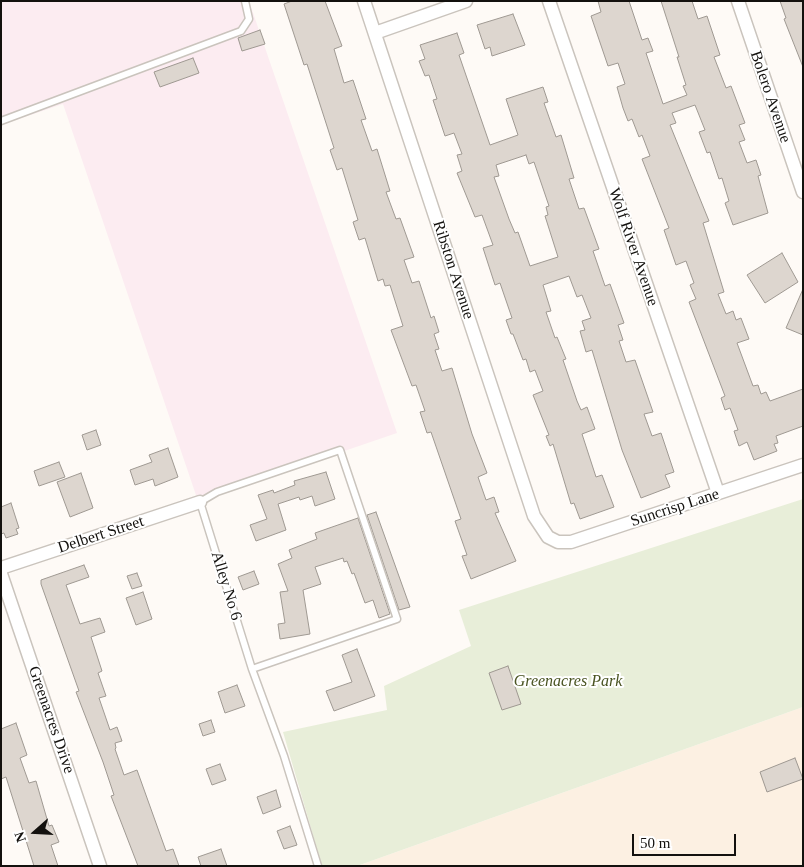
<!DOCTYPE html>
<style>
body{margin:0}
#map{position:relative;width:804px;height:867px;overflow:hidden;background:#fefaf6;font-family:Georgia,serif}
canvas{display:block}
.frame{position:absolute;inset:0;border:2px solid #13110e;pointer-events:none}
.north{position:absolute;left:10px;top:807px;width:50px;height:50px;-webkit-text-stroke:4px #fff;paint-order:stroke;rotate:251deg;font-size:14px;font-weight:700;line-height:20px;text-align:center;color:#13110e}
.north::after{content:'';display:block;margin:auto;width:18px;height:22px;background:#13110e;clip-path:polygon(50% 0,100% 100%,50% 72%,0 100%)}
.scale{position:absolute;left:632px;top:834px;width:104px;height:22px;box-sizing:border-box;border:2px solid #13110e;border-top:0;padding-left:6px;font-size:15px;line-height:18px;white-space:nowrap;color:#13110e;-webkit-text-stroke:4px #fff;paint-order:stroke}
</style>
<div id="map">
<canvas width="804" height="867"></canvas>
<div class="frame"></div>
<div class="north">N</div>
<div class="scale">50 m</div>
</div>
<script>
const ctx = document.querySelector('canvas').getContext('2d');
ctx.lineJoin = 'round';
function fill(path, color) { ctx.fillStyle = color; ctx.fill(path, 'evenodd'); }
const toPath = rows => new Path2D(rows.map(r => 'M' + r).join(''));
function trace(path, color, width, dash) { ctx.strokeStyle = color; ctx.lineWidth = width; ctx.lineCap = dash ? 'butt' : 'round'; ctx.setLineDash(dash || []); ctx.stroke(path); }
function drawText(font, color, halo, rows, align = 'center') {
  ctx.font = font + ' Georgia,serif'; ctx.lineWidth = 4; ctx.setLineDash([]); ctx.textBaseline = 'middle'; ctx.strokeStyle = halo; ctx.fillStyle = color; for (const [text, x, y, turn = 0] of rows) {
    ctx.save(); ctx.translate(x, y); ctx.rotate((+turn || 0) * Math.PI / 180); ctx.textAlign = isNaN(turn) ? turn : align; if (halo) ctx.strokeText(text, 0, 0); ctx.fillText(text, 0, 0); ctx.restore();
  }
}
const built = toPath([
 [803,707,803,866,357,866]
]);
const industrial = toPath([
 [1,1,249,1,397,433,198,501,63,104,1,125]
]);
const green = toPath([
 [803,499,803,707,357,866,322,866,283,732,387,710,384,686,471,646,459,610]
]);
const building = toPath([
 [292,1,325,1,342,46,334,49,344,83,353,80,366,119,361,120,372,151,377,149,390,191,386,192,396,219,400,218,414,257,404,260,412,283,419,281,431,318,434,316,439,332,434,334,439,349,435,350,442,371,452,368,472,434,487,473,478,477,486,500,494,497,499,512,495,513,516,561,471,579,462,556,467,555,455,521,461,519,431,432,427,433,420,412,425,411,416,385,412,386,391,330,403,326,390,285,385,286,383,279,378,281,365,238,359,240,353,222,358,220,342,168,337,170,330,150,334,148,307,64,304,65,284,4,292,1],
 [598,1,629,1,642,40,648,38,653,51,646,53,663,104,687,95,683,86,686,85,677,57,679,57,661,1,692,1,698,19,707,16,720,55,714,57,726,88,731,86,745,123,739,125,745,140,739,142,747,163,756,160,761,175,758,176,768,213,733,225,725,203,729,201,722,178,719,179,710,152,707,153,699,132,705,130,695,105,672,113,676,123,670,125,709,221,703,223,724,292,718,294,726,314,733,311,736,320,741,318,749,339,737,343,753,386,758,385,761,394,766,392,770,401,803,389,803,426,776,436,778,443,774,444,777,451,754,460,747,442,739,446,734,431,738,430,730,408,725,410,721,398,725,396,689,302,696,299,690,285,694,283,686,261,676,265,664,230,669,228,642,159,650,156,642,135,639,137,632,119,628,121,623,108,617,87,625,84,618,63,608,66,591,16,601,12,598,1],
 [780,1,803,1,803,67,784,19,786,18,780,1],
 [513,14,525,45,492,56,490,47,485,49,477,25,513,14],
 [260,30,265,44,242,51,238,38,260,30],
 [457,33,464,53,459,55,490,145,518,135,506,99,543,87,548,102,544,103,556,137,561,135,574,178,569,179,579,209,584,208,599,249,593,251,605,286,610,284,624,323,618,325,623,340,619,341,626,362,635,360,653,412,644,414,652,436,661,433,674,472,665,475,670,487,641,498,622,450,592,350,586,352,580,331,585,330,582,321,591,318,582,295,577,297,569,276,543,285,551,311,546,312,555,338,557,337,566,359,563,360,577,401,581,410,587,407,595,429,582,434,596,477,602,475,614,507,580,519,574,503,571,504,553,444,550,446,546,436,549,435,533,395,543,391,535,370,530,372,526,359,523,360,513,334,511,334,506,320,512,318,500,283,495,285,483,248,493,245,482,215,475,217,457,173,462,171,457,155,462,154,454,133,445,136,433,100,437,99,429,75,425,76,419,61,425,59,420,45,457,33],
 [526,155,529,164,534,162,549,206,546,207,548,215,545,216,558,257,530,266,518,232,515,233,509,219,494,177,499,176,496,165,526,155],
 [193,58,199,73,160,87,154,72,193,58],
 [782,253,798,282,765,303,747,275,782,253],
 [803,289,803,335,786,328,803,289],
 [96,430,101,445,87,450,82,435,96,430],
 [168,448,178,477,155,486,153,479,135,485,130,470,152,462,149,455,168,448],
 [59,462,65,477,39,486,34,471,59,462],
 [326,472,335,499,315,506,312,496,300,500,299,497,278,504,286,530,256,541,250,525,267,519,258,495,273,490,274,493,295,485,294,481,326,472],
 [81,473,93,508,70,517,57,482,81,473],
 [11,503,19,528,16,529,18,534,6,538,4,533,1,534,1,507,11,503],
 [376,512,410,607,399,610,367,515,376,512],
 [358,518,390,614,379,618,373,600,365,603,354,573,352,574,347,561,344,562,343,558,315,567,321,584,303,590,310,634,280,639,278,624,285,623,280,592,288,591,278,564,292,558,289,550,317,539,315,533,358,518],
 [84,565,89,577,66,585,80,624,100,618,105,632,91,637,102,671,98,673,106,696,99,698,110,730,117,727,122,741,115,743,116,748,115,749,124,775,137,770,166,851,173,849,179,866,138,866,111,796,114,795,103,762,76,692,79,691,41,584,41,580,84,565],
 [254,571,259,584,243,590,238,577,254,571],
 [137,573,142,586,132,589,127,576,137,573],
 [143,592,152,619,136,625,126,598,143,592],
 [357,649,375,696,334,711,326,691,352,682,342,655,357,649],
 [508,666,521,704,502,710,489,673,508,666],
 [237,685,245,706,225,713,218,692,237,685],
 [211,720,215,732,203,736,199,724,211,720],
 [16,723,27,755,20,758,29,783,36,781,49,826,52,825,59,842,51,845,58,866,34,866,6,777,1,779,1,729,16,723],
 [795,758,803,779,767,792,760,772,795,758],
 [220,764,226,780,212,785,206,769,220,764],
 [276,790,281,807,263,814,257,797,276,790],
 [290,826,297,845,284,849,277,831,290,826],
 [221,849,227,866,201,866,198,857,221,849]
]);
const lane = toPath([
 [1,121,241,31,249,19,245,1],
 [252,669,397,619,340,450,217,492,200,502,252,669,284,756,318,866]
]);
const street = toPath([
 [364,1,534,516,548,537,558,542,571,542,803,465],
 [549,1,718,493],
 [738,1,803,192],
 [375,33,466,1],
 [1,568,200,502],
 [1,574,100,866]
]);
const streetNames = [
 ["Bolero Avenue",770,97,71],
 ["Wolf River Avenue",633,247,71],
 ["Ribston Avenue",453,270,72],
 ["Suncrisp Lane",675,508,-18],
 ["Delbert Street",101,535,-18],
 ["Alley No 6",226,586,73],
 ["Greenacres Drive",51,720,71]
];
const parkNames = [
 ["Greenacres Park",568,682]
];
fill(built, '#fcf0e2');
fill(industrial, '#fcecf1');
fill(green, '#e8eed9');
fill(building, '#ddd6cf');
trace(building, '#9f9992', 1);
trace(lane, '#cac4bd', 9);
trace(street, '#cac4bd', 15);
trace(lane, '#fff', 6);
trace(street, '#fff', 12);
drawText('16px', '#13110e', '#fff', streetNames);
drawText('italic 16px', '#4a5422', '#fff', parkNames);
</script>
